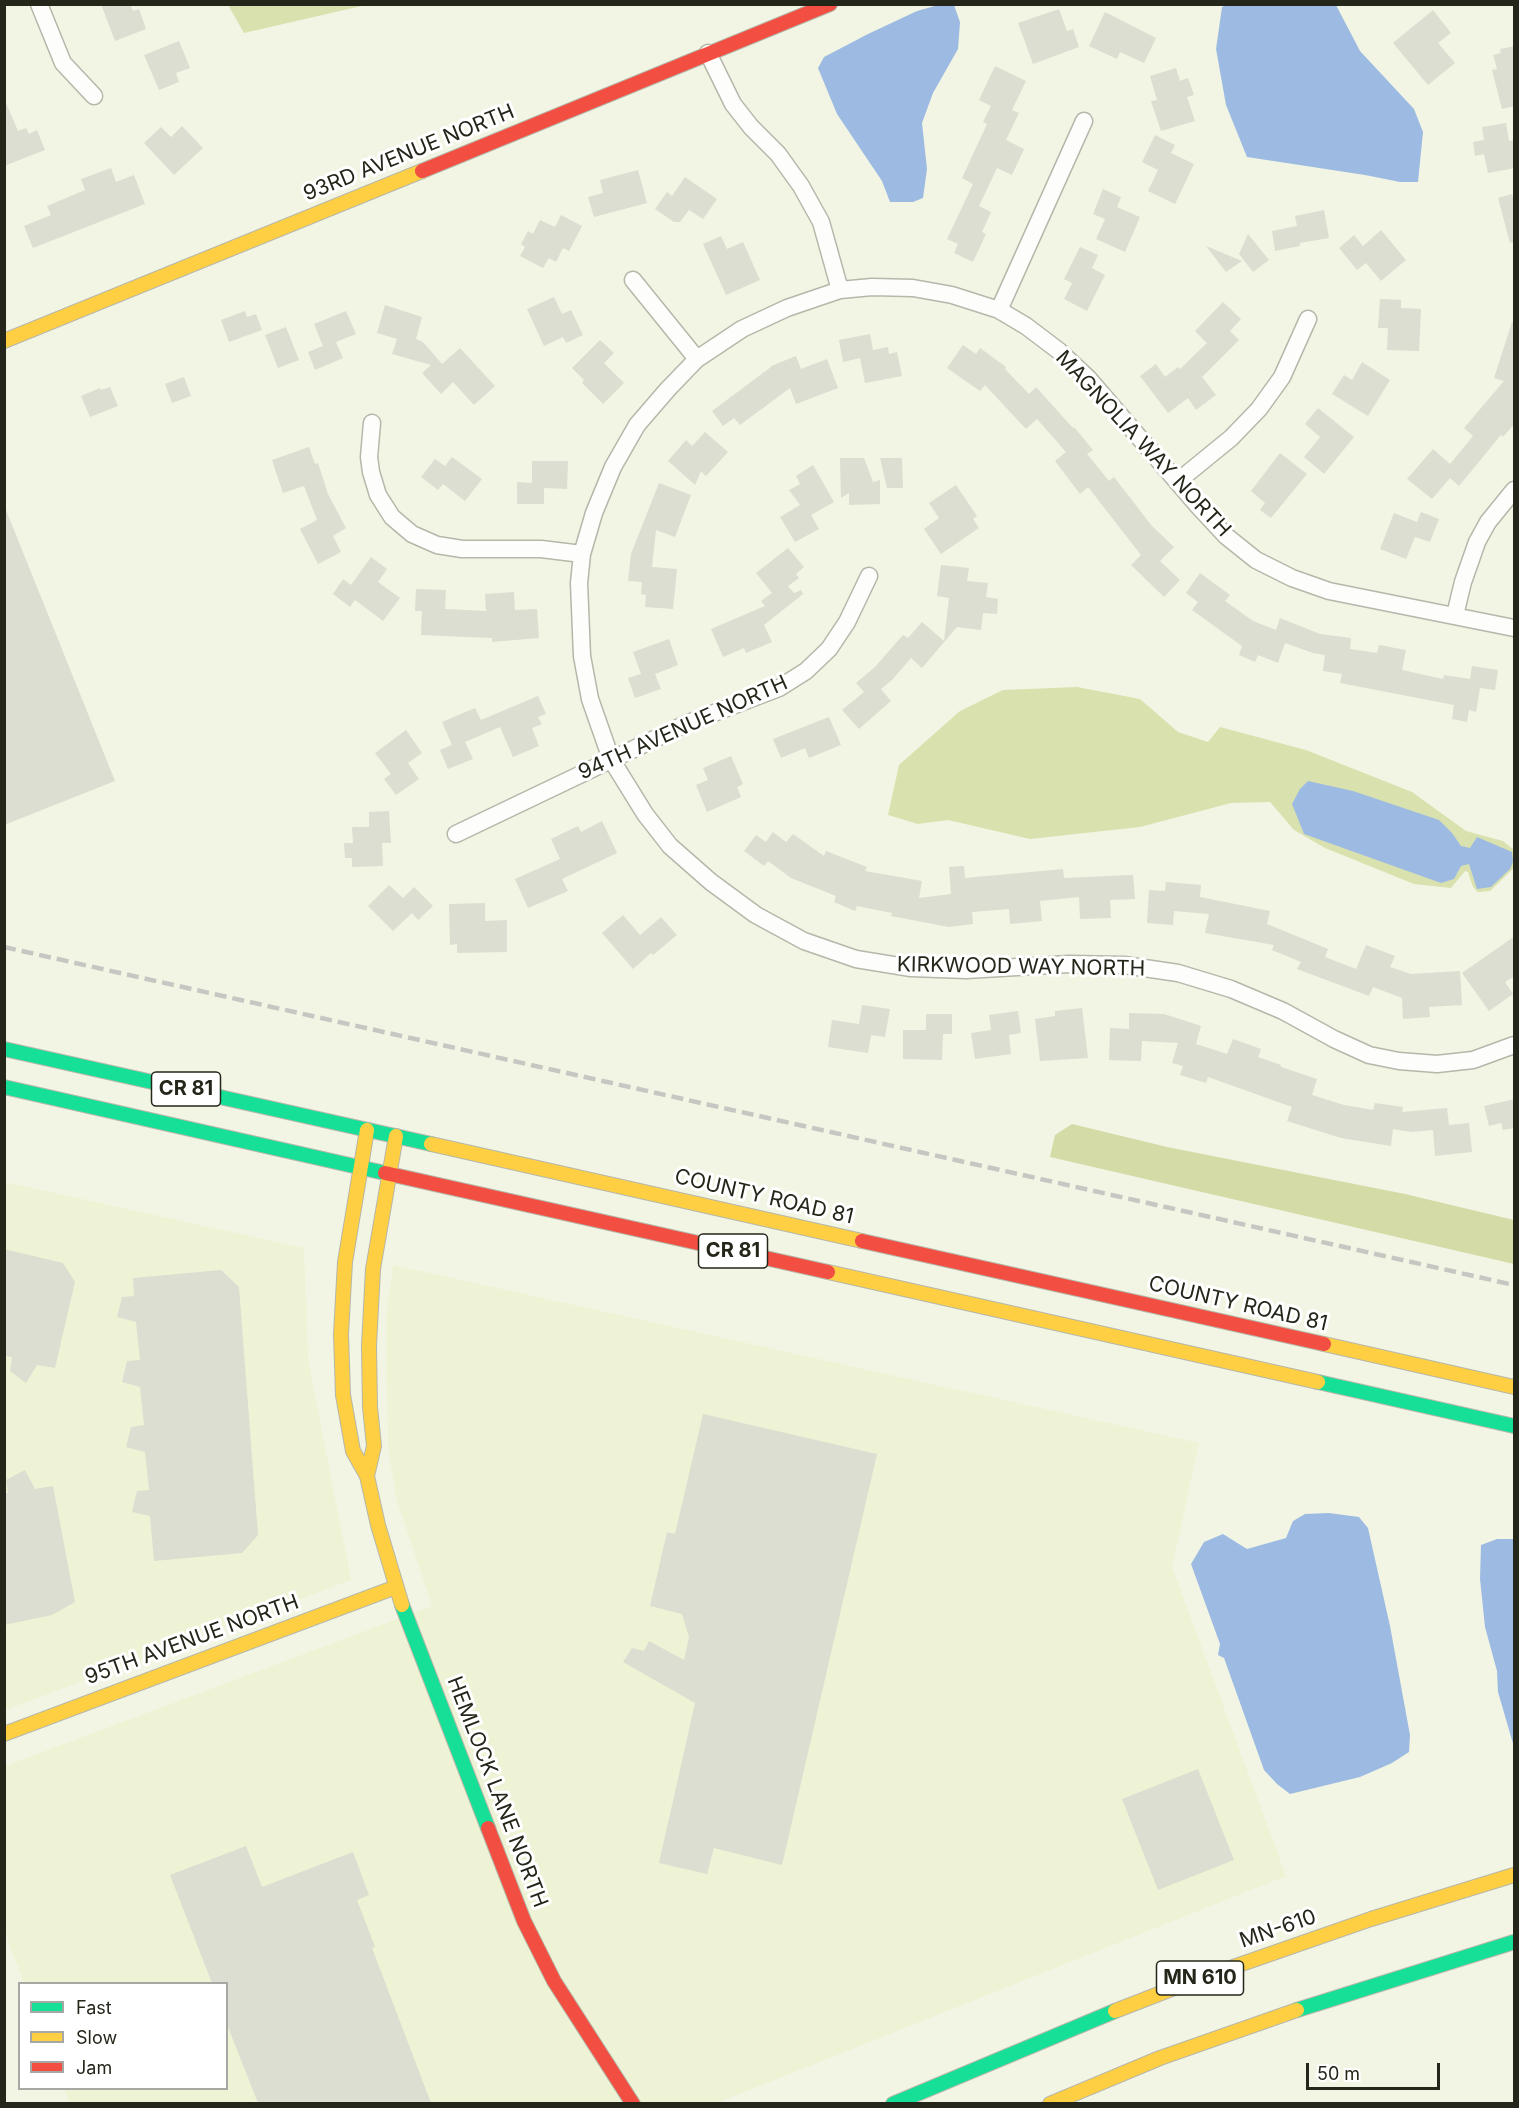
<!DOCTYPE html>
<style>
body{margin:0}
#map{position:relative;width:1519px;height:2108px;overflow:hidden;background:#f2f5e3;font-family:Inter,sans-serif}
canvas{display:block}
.frame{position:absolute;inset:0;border:6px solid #24261a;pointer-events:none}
.legend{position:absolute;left:18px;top:1982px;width:210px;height:108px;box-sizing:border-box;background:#fff;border:2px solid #a7a8a3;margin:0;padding:8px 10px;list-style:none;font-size:18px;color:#24261a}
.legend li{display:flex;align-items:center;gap:12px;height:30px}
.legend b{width:30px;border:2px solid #a7a8a3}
.scale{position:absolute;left:1306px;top:2063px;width:134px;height:27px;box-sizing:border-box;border:3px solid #24261a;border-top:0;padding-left:8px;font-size:18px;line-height:21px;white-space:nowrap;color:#24261a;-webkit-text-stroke:4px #fff;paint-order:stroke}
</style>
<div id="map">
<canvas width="1519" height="2108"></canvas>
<div class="frame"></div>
<ul class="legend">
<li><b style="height:8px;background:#16e098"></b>Fast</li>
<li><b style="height:8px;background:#ffcf43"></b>Slow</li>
<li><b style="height:8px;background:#f24e42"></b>Jam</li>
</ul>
<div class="scale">50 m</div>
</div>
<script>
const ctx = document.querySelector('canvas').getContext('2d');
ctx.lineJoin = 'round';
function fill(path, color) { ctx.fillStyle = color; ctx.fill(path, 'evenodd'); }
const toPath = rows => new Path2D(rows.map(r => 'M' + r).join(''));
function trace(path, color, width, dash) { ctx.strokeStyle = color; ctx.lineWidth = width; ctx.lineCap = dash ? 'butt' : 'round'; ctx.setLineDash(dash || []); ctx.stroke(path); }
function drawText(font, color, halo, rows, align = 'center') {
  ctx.font = font + ' Inter,sans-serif'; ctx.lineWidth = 6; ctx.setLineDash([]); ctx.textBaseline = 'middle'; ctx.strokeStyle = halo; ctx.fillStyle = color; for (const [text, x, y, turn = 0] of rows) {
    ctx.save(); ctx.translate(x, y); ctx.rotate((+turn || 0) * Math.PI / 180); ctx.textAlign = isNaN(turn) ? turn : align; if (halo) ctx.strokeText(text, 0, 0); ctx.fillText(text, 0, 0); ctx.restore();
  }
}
const built = toPath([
 [5,1182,304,1248,308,1359,351,1580,5,1710],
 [393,1265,1199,1443,1172,1567,1286,1876,714,2104,70,2103,64,2089,226,2088,226,1984,24,1983,5,1932,5,1766,432,1606,396,1498,388,1446,386,1318]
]);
const green = toPath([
 [228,5,366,5,244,33],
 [1077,687,1140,699,1178,732,1208,742,1220,727,1306,750,1412,792,1466,831,1503,841,1514,850,1514,868,1490,891,1478,892,1473,887,1468,872,1465,871,1451,888,1414,884,1325,848,1294,830,1270,802,1231,803,1140,827,1030,839,948,820,918,824,888,815,899,765,960,711,1003,690]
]);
const forest = toPath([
 [1072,1124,1167,1147,1405,1194,1514,1220,1514,1264,1050,1157,1055,1135]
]);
const water = toPath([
 [942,4,954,5,960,22,958,49,933,93,922,123,927,169,923,198,913,202,890,202,882,181,837,114,818,68,824,57,868,34,917,11],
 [1228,4,1336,5,1360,51,1414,109,1423,132,1418,182,1400,182,1365,175,1247,157,1226,105,1216,49,1222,7],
 [1308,781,1353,791,1439,820,1452,833,1461,846,1470,848,1477,837,1512,852,1513,862,1510,869,1491,887,1477,889,1469,864,1461,866,1454,879,1441,883,1304,834,1292,804,1300,789],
 [1329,1513,1359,1517,1368,1528,1390,1626,1410,1735,1409,1752,1392,1763,1360,1777,1290,1794,1277,1784,1264,1770,1224,1658,1218,1655,1220,1644,1191,1564,1204,1542,1223,1534,1247,1549,1286,1538,1293,1521,1305,1514],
 [1497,1539,1514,1539,1514,1747,1498,1692,1497,1671,1485,1627,1480,1579,1481,1545]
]);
const building = toPath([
 [101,4,130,4,133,11,139,9,146,29,115,41],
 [1059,9,1067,31,1073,29,1079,47,1033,64,1018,23],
 [1433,10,1451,33,1438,43,1455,63,1428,85,1393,43],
 [1105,12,1156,38,1144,63,1120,52,1117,59,1089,46],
 [179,41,190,68,176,73,179,82,159,90,144,55],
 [1515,46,1515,106,1502,109,1492,70,1497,69,1493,55,1501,53,1500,49],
 [995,66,1026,81,1012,110,1019,113,1006,140,1024,149,1012,175,997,168,979,206,991,212,982,232,986,234,973,262,954,253,958,244,947,239,973,184,962,178,987,124,983,122,991,106,979,100],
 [1176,68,1180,81,1188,78,1194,95,1187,97,1195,121,1161,131,1151,101,1157,100,1150,76],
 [4,98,18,131,26,128,29,134,37,130,45,150,4,166],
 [1506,123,1509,141,1515,140,1515,168,1488,173,1484,154,1475,156,1473,142,1484,140,1482,127],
 [182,126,203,148,174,175,144,143,161,127,171,137],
 [1155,135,1175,145,1171,153,1194,164,1175,204,1148,191,1158,170,1142,162],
 [111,168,116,182,134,175,145,204,33,248,24,226,51,215,47,206,85,190,81,179],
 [638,170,647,203,594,217,588,197,603,193,600,180],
 [685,177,717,199,703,219,689,210,680,222,674,222,655,209,667,192,672,196],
 [1103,189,1121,197,1117,207,1140,217,1125,252,1096,239,1105,219,1093,214],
 [1512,194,1515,202,1515,242,1510,243,1498,198],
 [1324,210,1329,238,1300,243,1300,246,1275,251,1272,231,1297,226,1295,216],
 [561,215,582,226,569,251,563,248,556,262,549,258,543,268,520,256,525,247,521,244,528,231,533,234,540,220,555,227],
 [1381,230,1406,260,1381,281,1366,263,1357,270,1339,248,1354,235,1363,246],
 [1248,234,1269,260,1253,272,1239,254],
 [721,236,727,249,743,242,760,280,726,295,703,244],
 [1206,246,1242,261,1226,272],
 [1080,247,1098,255,1092,268,1105,275,1087,311,1064,299,1072,283,1064,279],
 [554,297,562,314,571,310,583,335,566,343,563,337,544,346,527,309],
 [1380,299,1401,300,1401,308,1421,309,1419,351,1387,350,1388,328,1378,328],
 [1223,302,1241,319,1230,331,1239,340,1202,377,1216,395,1196,410,1188,398,1168,413,1140,376,1156,364,1165,377,1178,367,1180,369,1207,343,1195,331],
 [385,305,422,317,416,339,423,342,442,364,460,348,495,386,474,405,453,382,441,394,422,373,431,365,392,354,397,339,377,333],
 [245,311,247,317,256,314,262,330,229,342,221,320],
 [346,311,356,334,336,342,343,358,315,370,308,352,323,346,314,324],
 [1512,322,1515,323,1515,423,1503,437,1501,435,1459,486,1450,478,1432,499,1407,479,1433,449,1450,464,1473,436,1464,428,1504,381,1494,378],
 [286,327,299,360,278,368,265,335],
 [870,334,873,350,888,347,889,354,897,352,902,376,865,383,860,358,843,362,839,340],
 [600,340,614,353,604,363,624,383,603,404,582,383,584,380,572,368],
 [963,345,976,354,980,348,1006,367,1005,369,1029,394,1036,387,1073,428,1074,427,1093,450,1087,454,1109,481,1114,477,1152,526,1174,547,1160,561,1180,580,1164,597,1131,565,1141,555,1088,487,1080,494,1055,461,1066,452,1037,419,1026,429,985,385,980,391,947,368],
 [796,356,801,369,827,359,838,388,796,404,790,388,740,425,734,418,723,426,712,411,771,367,771,366],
 [1362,362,1390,380,1368,416,1332,394,1344,375,1352,380],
 [184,377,191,396,172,403,165,384],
 [110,387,118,406,90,417,81,396,100,388,101,390],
 [1318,408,1354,437,1324,474,1304,457,1320,437,1305,424],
 [705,432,728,452,706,476,701,471,695,485,668,461,686,440,692,446],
 [309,447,315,464,318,463,328,494,346,528,333,536,341,552,318,564,300,529,317,520,304,486,283,493,272,460],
 [1280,453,1307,474,1271,518,1260,510,1265,503,1251,491],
 [452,457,482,479,465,501,443,484,438,490,421,477,435,459,445,466],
 [840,458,864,458,873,482,880,480,880,504,849,505,849,493,841,498],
 [880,458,902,458,903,488,887,488],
 [532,461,568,461,567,489,544,488,544,504,517,504,517,482,532,483],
 [813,465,834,502,811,515,819,529,795,542,780,517,800,505,789,490,800,484,796,476],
 [659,483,691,495,675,537,656,530,652,567,677,569,673,609,645,607,646,595,641,594,642,582,628,581,631,554],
 [956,485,977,516,973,519,979,528,941,554,924,529,939,518,929,503],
 [4,505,115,781,4,825],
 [1421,512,1439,519,1430,542,1415,537,1406,559,1380,549,1394,513,1417,522],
 [788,548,804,567,796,574,799,578,788,586,794,593,801,590,803,594,764,625,772,642,746,653,744,648,723,657,711,629,765,606,761,601,772,593,756,573],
 [371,557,387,569,378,582,400,598,383,621,355,600,350,607,333,594,343,579,351,585],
 [941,565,969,568,967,581,988,583,986,597,998,599,997,614,983,613,981,630,957,627,922,668,911,658,892,680,881,689,891,701,859,729,842,710,864,692,856,683,875,667,903,635,908,638,922,622,944,641,949,598,937,596],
 [1200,573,1230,595,1225,601,1253,621,1276,630,1280,618,1320,634,1351,638,1350,649,1377,653,1379,645,1406,650,1402,670,1443,679,1444,675,1470,679,1472,666,1498,670,1495,690,1480,688,1476,712,1469,710,1467,722,1452,719,1454,705,1340,683,1342,674,1323,671,1325,655,1313,653,1285,643,1278,663,1258,655,1255,662,1239,655,1242,646,1192,610,1198,602,1186,593],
 [416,589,446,590,445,609,486,611,485,594,514,592,515,610,537,609,539,638,492,642,492,638,421,635,422,611,415,611],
 [669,639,678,665,655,674,661,689,635,698,628,678,641,674,633,652],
 [538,696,546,714,538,717,542,724,532,728,539,746,513,757,500,727,465,742,473,759,448,769,440,750,452,745,442,722,475,708,481,720],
 [829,717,841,745,809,758,805,748,781,758,773,739],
 [406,730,422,753,408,763,419,779,396,795,384,779,391,774,375,753],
 [731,756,743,784,737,787,741,797,707,812,696,785,708,780,703,768],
 [389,811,391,843,382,843,383,866,352,867,352,858,345,858,344,843,353,843,352,827,369,827,369,812],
 [602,821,617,853,562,879,568,891,528,908,515,879,560,859,551,839,578,826,581,832],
 [773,832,786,842,793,834,824,856,826,851,867,867,865,871,922,881,919,898,951,894,949,867,964,866,965,878,1063,869,1064,878,1133,875,1135,899,1110,900,1111,918,1080,919,1079,897,1040,901,1042,921,1010,924,1009,909,972,912,973,924,949,927,891,916,892,913,857,906,855,911,834,902,836,896,791,878,768,861,764,866,744,851,756,835,766,842],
 [1166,882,1201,885,1200,897,1270,911,1267,924,1328,949,1325,957,1356,969,1366,945,1395,956,1390,967,1411,974,1460,971,1462,1005,1429,1007,1430,1017,1403,1019,1402,998,1373,987,1369,996,1297,969,1301,962,1272,950,1274,945,1205,933,1209,914,1174,911,1173,925,1147,923,1149,890,1165,891],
 [389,885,403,898,414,887,433,906,418,920,412,913,393,931,368,906],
 [485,903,485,921,507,920,507,952,457,953,457,944,450,945,449,904],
 [623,915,640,935,661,917,677,935,653,955,651,953,633,969,602,933],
 [1515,936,1515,976,1505,982,1513,994,1489,1011,1462,973],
 [862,1005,890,1009,885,1037,871,1035,868,1053,828,1047,832,1020,859,1024],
 [1082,1008,1088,1058,1040,1061,1035,1019,1055,1016,1055,1011],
 [1018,1011,1021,1033,1009,1035,1011,1054,975,1059,971,1033,991,1030,989,1015],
 [1129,1013,1164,1014,1201,1026,1196,1044,1227,1054,1233,1039,1261,1049,1258,1057,1281,1065,1281,1067,1317,1079,1312,1095,1344,1105,1373,1110,1375,1103,1403,1107,1402,1112,1447,1108,1449,1125,1469,1123,1472,1152,1435,1156,1433,1130,1411,1132,1393,1129,1391,1146,1341,1138,1287,1121,1292,1107,1208,1077,1206,1083,1180,1075,1183,1066,1172,1063,1178,1043,1142,1041,1141,1061,1109,1060,1110,1028,1129,1029],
 [926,1014,952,1014,952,1034,943,1034,942,1060,903,1059,903,1030,926,1030],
 [1515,1099,1515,1128,1503,1130,1501,1123,1489,1126,1484,1106],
 [4,1249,63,1263,75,1282,55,1368,37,1365,26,1383,10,1371,12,1357,4,1356],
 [221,1270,239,1287,258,1535,242,1553,154,1561,150,1516,132,1512,137,1491,149,1490,145,1452,126,1447,131,1427,144,1425,140,1387,122,1382,127,1361,140,1360,136,1322,117,1317,122,1297,134,1296,133,1278],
 [703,1414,877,1454,782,1865,714,1848,707,1874,659,1863,695,1703,623,1662,632,1648,644,1651,649,1641,684,1660,689,1637,682,1614,650,1606,667,1532,675,1534],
 [25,1470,35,1489,53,1486,75,1602,52,1615,4,1625,4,1493,8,1493,6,1480],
 [1198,1769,1234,1860,1158,1890,1122,1799],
 [246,1846,262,1887,353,1852,369,1895,357,1900,375,1947,372,1948,431,2103,258,2103,226,2022,226,1983,212,1983,170,1875]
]);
const street = toPath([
 [39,4,63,63,94,96],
 [708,53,733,104,751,127,778,154,801,186,821,222,840,290],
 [633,280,697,359],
 [999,310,1084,121],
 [372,423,369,457,371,472,378,495,392,517,412,534,437,545,462,549,541,549,582,554],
 [1177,482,1231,438,1259,409,1282,377,1308,319],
 [1455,615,1463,582,1477,542,1488,522,1514,490],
 [1514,628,1329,591,1292,578,1256,560,1226,536,1199,507,1088,378,1059,351,1026,326,999,310,952,295,913,288,872,287,840,290,787,308,742,329,697,359,668,389,637,425,613,467,594,513,582,554,579,583,582,656,590,699,611,759,645,814,670,846,711,882,756,915,804,941,856,959,911,968,966,970,1069,964,1124,965,1178,973,1231,989,1283,1011,1334,1039,1369,1055,1399,1061,1437,1064,1473,1060,1514,1045],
 [456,834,688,723,779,688,806,671,829,649,847,622,869,576]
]);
const fast = toPath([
 [4,1049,431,1144],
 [4,1087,385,1173],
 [1318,1382,1514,1426],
 [402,1605,488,1828],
 [1297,2010,1514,1942],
 [893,2104,1115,2011]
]);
const slow = toPath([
 [4,341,422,171],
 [367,1130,345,1262,341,1334,343,1395,353,1451,367,1476,378,1525,402,1605],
 [431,1144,862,1241],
 [828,1272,1318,1382],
 [1324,1344,1514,1387],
 [367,1476,374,1446,370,1407,369,1346,373,1269,396,1136],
 [4,1734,396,1587],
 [1115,2011,1187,1983,1371,1919,1514,1875],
 [1050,2104,1160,2058,1297,2010]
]);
const jam = toPath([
 [422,171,830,4],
 [385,1173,828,1272],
 [862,1241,1324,1344],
 [488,1828,524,1921,554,1981,633,2104]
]);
const rail = toPath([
 [4,947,1514,1285]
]);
const shields = [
 [186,1089,69],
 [733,1251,69],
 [1200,1978,87]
];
const shieldNames = [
 ["CR 81",186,1089],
 ["CR 81",733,1251],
 ["MN 610",1200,1978]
];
const streetNames = [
 ["93RD AVENUE NORTH",409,153,-22],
 ["MAGNOLIA WAY NORTH",1143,444,47],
 ["94TH AVENUE NORTH",683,728,-24],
 ["KIRKWOOD WAY NORTH",1021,967,1],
 ["COUNTY ROAD 81",764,1197,13],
 ["COUNTY ROAD 81",1238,1304,13],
 ["95TH AVENUE NORTH",192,1640,-20],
 ["HEMLOCK LANE NORTH",497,1792,69],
 ["MN-610",1278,1929,-19]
];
fill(built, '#eef3d5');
fill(green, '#d9e1af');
fill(forest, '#d4dba7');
fill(water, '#9dbbe2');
fill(building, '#dbded0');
trace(street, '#b5b7aa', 19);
trace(fast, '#b5b7aa', 16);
trace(slow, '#b5b7aa', 16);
trace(jam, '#b5b7aa', 16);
trace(street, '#fdfefb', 16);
trace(fast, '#16e098', 14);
trace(slow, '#ffcf43', 14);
trace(jam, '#f24e42', 14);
trace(rail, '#c6c7c2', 4.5, [12, 6]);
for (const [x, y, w] of shields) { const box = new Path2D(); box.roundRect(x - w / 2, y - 17, w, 34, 4.5); ctx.fillStyle = '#fff'; ctx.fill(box); trace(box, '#24261a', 1.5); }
drawText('bold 20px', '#24261a', null, shieldNames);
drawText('21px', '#24261a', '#fff', streetNames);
</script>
